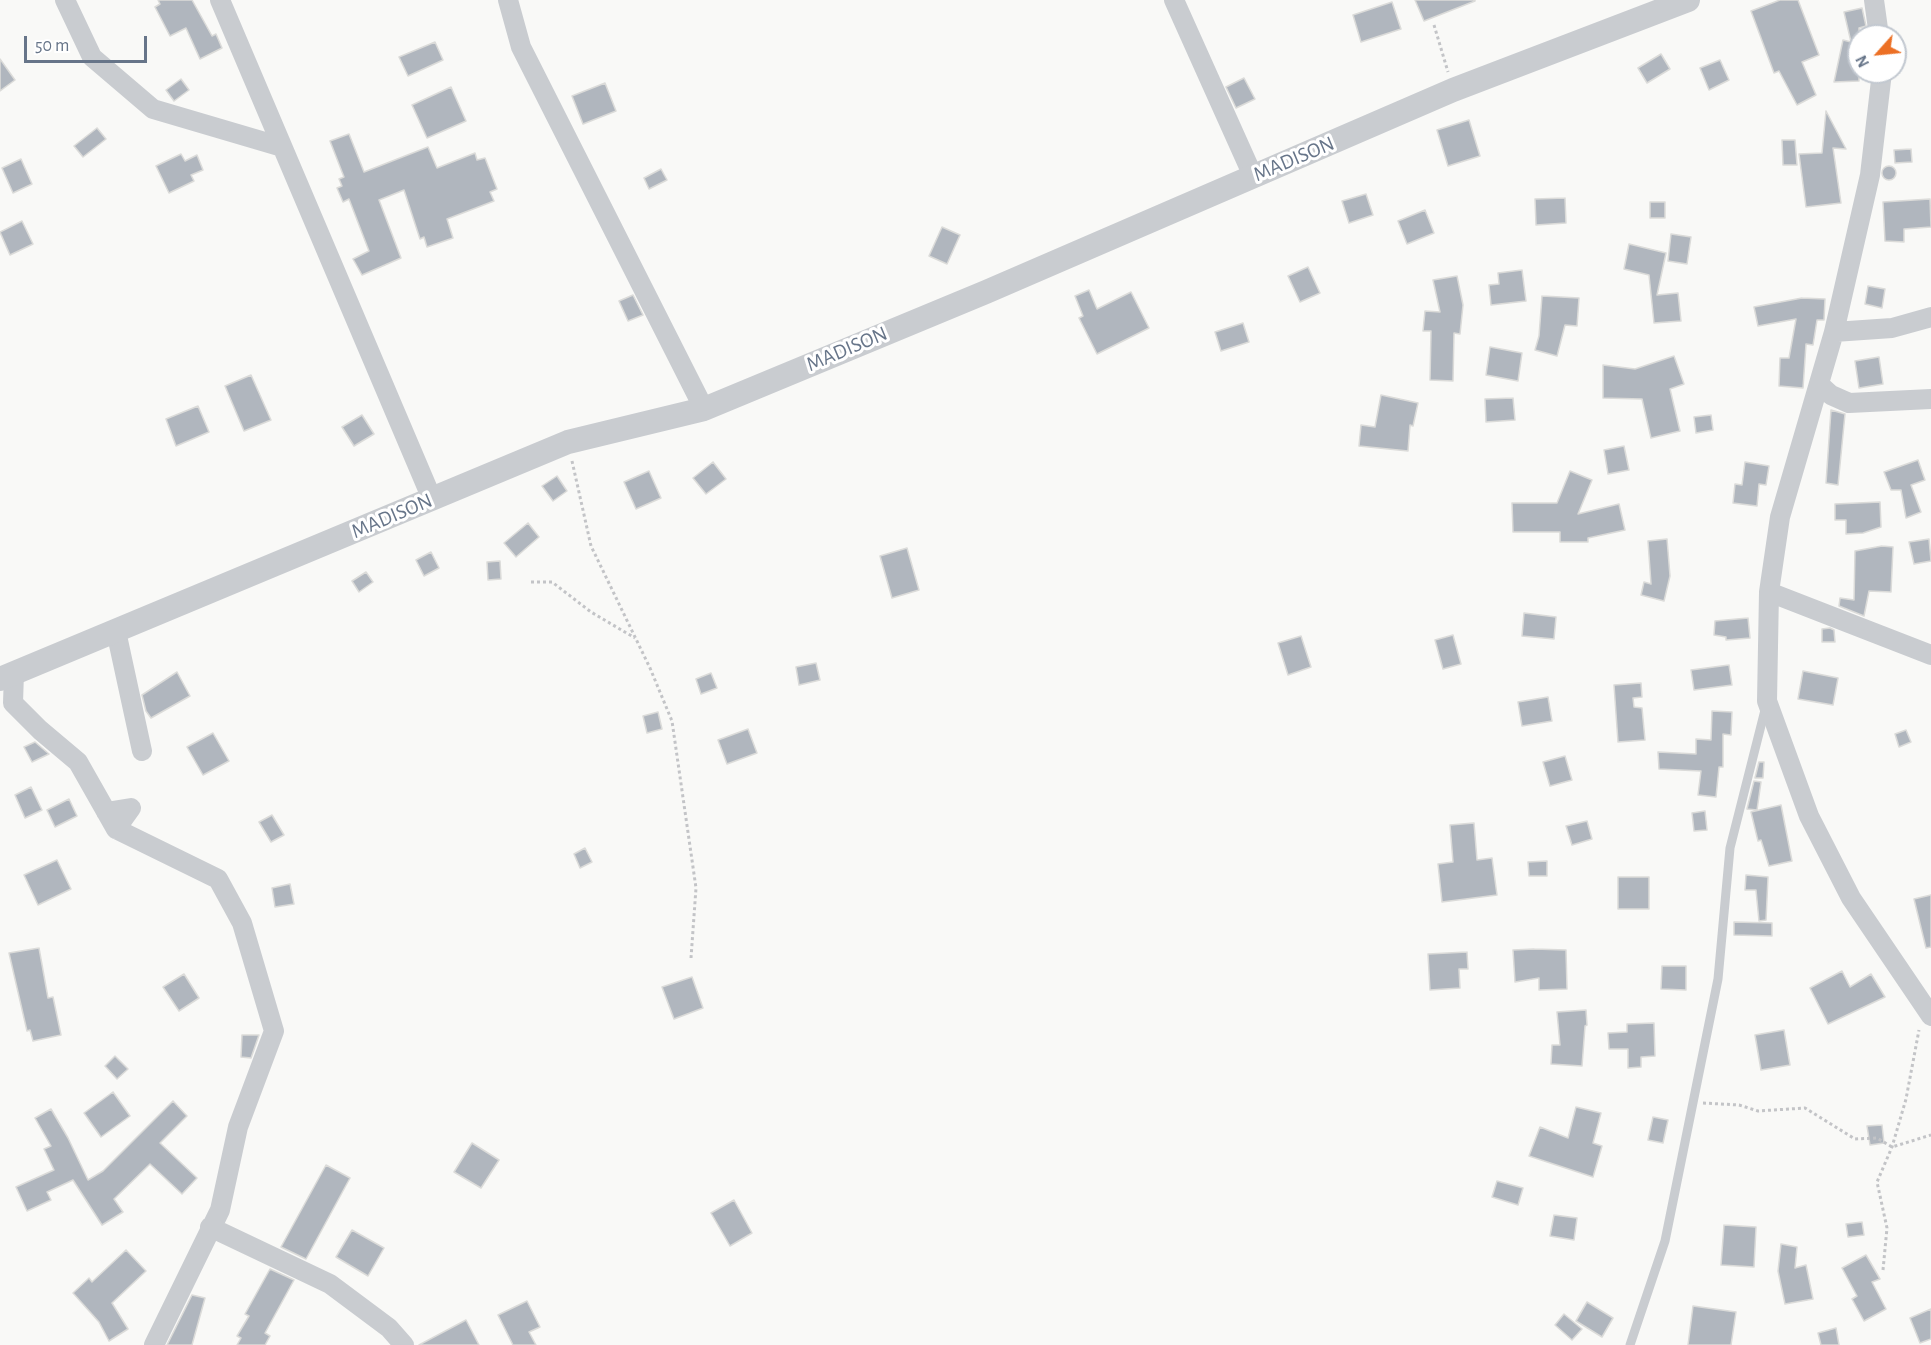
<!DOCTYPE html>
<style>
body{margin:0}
#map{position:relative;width:1931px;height:1345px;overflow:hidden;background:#f9f9f7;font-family:"Alegreya Sans",sans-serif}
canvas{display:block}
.north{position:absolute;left:1847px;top:24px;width:60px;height:60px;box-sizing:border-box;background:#fff;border:2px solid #c2c8d0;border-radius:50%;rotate:243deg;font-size:16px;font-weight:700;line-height:24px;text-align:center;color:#677589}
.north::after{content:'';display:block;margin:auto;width:21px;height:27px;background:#ec7025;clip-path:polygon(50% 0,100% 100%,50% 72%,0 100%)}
.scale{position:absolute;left:24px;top:36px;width:123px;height:27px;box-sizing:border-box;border:3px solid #677589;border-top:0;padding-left:8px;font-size:18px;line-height:21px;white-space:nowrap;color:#677589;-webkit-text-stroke:4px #fff;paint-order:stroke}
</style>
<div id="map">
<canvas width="1931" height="1345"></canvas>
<div class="north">N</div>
<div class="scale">50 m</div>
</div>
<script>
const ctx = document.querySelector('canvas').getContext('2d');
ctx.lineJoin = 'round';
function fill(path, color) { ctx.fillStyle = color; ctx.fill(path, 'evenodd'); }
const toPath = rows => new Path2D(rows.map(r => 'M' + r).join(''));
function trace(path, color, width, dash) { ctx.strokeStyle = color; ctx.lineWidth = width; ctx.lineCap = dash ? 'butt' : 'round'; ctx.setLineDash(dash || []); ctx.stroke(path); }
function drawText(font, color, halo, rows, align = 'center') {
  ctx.font = font + ' "Alegreya Sans",sans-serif'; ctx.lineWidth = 6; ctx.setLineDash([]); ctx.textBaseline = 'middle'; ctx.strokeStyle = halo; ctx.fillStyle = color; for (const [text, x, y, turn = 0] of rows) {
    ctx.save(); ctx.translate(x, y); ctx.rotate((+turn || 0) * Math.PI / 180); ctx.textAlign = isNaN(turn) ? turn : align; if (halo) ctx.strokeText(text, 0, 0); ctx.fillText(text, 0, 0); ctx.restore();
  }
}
const building = toPath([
 [158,0,192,0,212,36,216,34,222,48,200,59,186,28,170,36,155,7,160,4,158,0],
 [1415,0,1475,0,1475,1,1424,21,1415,0],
 [1780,0,1798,0,1819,55,1802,62,1816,95,1797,105,1779,71,1774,73,1751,11,1780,0],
 [1392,2,1401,29,1361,42,1353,15,1392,2],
 [1862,8,1866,26,1859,28,1859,81,1834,82,1843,40,1851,42,1844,12,1862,8],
 [435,42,443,60,408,76,399,57,435,42],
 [1661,54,1670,69,1647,83,1638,68,1661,54],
 [0,59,15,80,0,91,0,59],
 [1720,60,1729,80,1709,90,1700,68,1720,60],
 [1244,78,1255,99,1236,108,1226,87,1244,78],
 [181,79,189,90,174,101,166,90,181,79],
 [605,83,616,111,583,124,572,96,605,83],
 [451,87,466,121,427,138,412,105,451,87],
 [1826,111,1846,149,1833,148,1841,203,1806,207,1799,154,1822,153,1826,111],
 [1469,120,1480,156,1448,166,1437,130,1469,120],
 [97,128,106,139,83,157,74,146,97,128],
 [349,134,364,172,428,147,437,168,475,153,477,160,485,158,497,189,490,192,494,201,447,219,453,238,427,247,424,237,420,239,404,190,379,200,401,258,362,275,353,259,369,251,349,199,343,202,337,188,342,186,339,179,344,177,330,141,349,134],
 [1782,140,1795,140,1797,165,1783,165,1782,140],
 [1911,149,1912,162,1895,163,1894,150,1911,149],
 [181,154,185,161,197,155,203,170,191,175,194,181,169,193,156,166,181,154],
 [21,159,32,184,13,193,2,168,21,159],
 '1882 173a7 7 0 1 1 14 0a7 7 0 1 1-14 0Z',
 [661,169,667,180,649,189,644,178,661,169],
 [1366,194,1373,215,1349,223,1342,201,1366,194],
 [1565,198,1566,223,1536,225,1535,199,1565,198],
 [1930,199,1931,227,1904,229,1904,242,1885,241,1883,202,1930,199],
 [1650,202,1665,202,1665,218,1650,218,1650,202],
 [1425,210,1434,233,1407,244,1398,221,1425,210],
 [22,221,33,244,10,255,0,232,22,221],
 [942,227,960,235,947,264,929,256,942,227],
 [1671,234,1691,237,1687,264,1668,261,1671,234],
 [1629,244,1666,253,1657,295,1678,293,1681,321,1654,323,1649,275,1624,269,1629,244],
 [1308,267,1320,293,1300,302,1288,276,1308,267],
 [1522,270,1526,301,1491,305,1489,285,1499,284,1498,273,1522,270],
 [1457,276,1463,305,1460,334,1454,333,1453,381,1430,380,1431,331,1423,331,1425,311,1440,312,1433,280,1457,276],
 [1868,286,1885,289,1882,308,1865,304,1868,286],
 [1089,290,1097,309,1131,292,1149,328,1097,354,1079,318,1083,316,1075,296,1089,290],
 [633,295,643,315,628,321,619,301,633,295],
 [1542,296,1579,298,1577,326,1565,325,1557,356,1535,350,1539,336,1542,296],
 [1802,298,1825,299,1824,320,1817,320,1813,345,1806,344,1803,388,1779,386,1780,358,1789,358,1796,319,1758,326,1754,307,1802,298],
 [1243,323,1249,342,1221,351,1215,332,1243,323],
 [1490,347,1522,353,1518,381,1486,375,1490,347],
 [1674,356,1684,384,1670,389,1680,431,1651,438,1642,399,1603,398,1603,365,1635,369,1674,356],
 [1879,357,1883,384,1859,388,1855,361,1879,357],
 [251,375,271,420,244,431,225,386,251,375],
 [1381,395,1418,403,1413,426,1410,425,1408,451,1359,446,1361,425,1375,427,1381,395],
 [1513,398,1515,420,1486,422,1485,399,1513,398],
 [198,406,209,432,176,446,166,419,198,406],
 [1831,410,1845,414,1838,485,1826,483,1831,410],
 [362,415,374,434,354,446,342,427,362,415],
 [1711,415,1713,430,1696,433,1694,417,1711,415],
 [1624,446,1629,470,1608,474,1604,450,1624,446],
 [1918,460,1925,480,1911,485,1921,512,1906,518,1901,490,1891,490,1884,472,1918,460],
 [713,462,726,479,706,494,693,478,713,462],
 [1745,462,1769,466,1766,485,1759,484,1757,506,1733,503,1735,484,1742,485,1745,462],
 [649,471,661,498,636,509,624,482,649,471],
 [1570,471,1592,480,1578,514,1619,504,1625,530,1588,538,1588,542,1560,542,1560,532,1513,532,1512,503,1557,503,1570,471],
 [557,476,567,491,553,501,542,486,557,476],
 [1880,502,1881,527,1863,533,1846,534,1846,520,1835,520,1835,504,1880,502],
 [528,523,539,537,516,557,504,543,528,523],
 [1667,539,1670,576,1664,601,1641,595,1644,582,1651,584,1648,541,1667,539],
 [1929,539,1931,561,1914,564,1909,542,1929,539],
 [1882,546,1893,547,1891,592,1869,591,1864,616,1839,606,1840,598,1854,600,1855,551,1882,546],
 [907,548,919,590,892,598,880,556,907,548],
 [431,552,439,568,424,576,416,560,431,552],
 [500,561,501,579,488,580,487,562,500,561],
 [366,572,373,582,359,592,352,581,366,572],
 [1524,613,1556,617,1554,639,1522,636,1524,613],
 [1748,618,1750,638,1726,640,1726,637,1714,635,1715,621,1748,618],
 [1830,628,1834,630,1835,642,1822,642,1822,629,1830,628],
 [1453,635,1461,664,1443,669,1435,640,1453,635],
 [1301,636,1311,667,1288,675,1278,643,1301,636],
 [816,663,820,680,799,685,796,667,816,663],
 [1729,665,1732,685,1694,690,1691,670,1729,665],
 [1803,671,1838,678,1833,705,1798,699,1803,671],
 [177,672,190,696,151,718,146,711,142,695,177,672],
 [711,673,717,688,701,694,696,679,711,673],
 [1641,683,1642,697,1633,698,1634,707,1642,708,1645,740,1618,742,1614,685,1641,683],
 [1548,697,1552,721,1522,726,1518,702,1548,697],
 [1712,711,1732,712,1731,735,1723,734,1723,767,1719,767,1716,797,1698,795,1701,771,1659,769,1658,752,1696,754,1696,739,1711,740,1712,711],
 [658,712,662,729,647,733,643,716,658,712],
 [748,729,757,753,727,764,718,740,748,729],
 [1906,730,1911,742,1899,747,1895,734,1906,730],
 [213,733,229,761,203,775,187,747,213,733],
 [35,742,49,754,32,762,24,747,35,742],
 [1565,756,1572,780,1550,786,1543,762,1565,756],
 [1759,762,1764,762,1763,778,1755,778,1759,762],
 [1754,781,1761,782,1757,810,1747,809,1754,781],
 [31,787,42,810,25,818,15,795,31,787],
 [69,799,77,816,55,827,47,810,69,799],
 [1781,805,1792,861,1769,866,1761,840,1758,841,1751,812,1781,805],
 [1705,811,1707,830,1694,831,1692,813,1705,811],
 [272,815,284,835,271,842,259,822,272,815],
 [1587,821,1592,839,1572,845,1566,826,1587,821],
 [1474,823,1477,860,1492,858,1497,895,1442,902,1438,864,1453,862,1450,825,1474,823],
 [585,848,592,862,580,868,574,854,585,848],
 [57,860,71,889,38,905,24,875,57,860],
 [1547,861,1547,876,1529,876,1528,862,1547,861],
 [1746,875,1768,877,1766,920,1759,921,1756,890,1745,890,1746,875],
 [1618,877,1649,877,1649,909,1618,909,1618,877],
 [290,884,294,904,275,907,272,888,290,884],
 [1931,895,1931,947,1926,948,1914,899,1931,895],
 [1734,922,1772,923,1772,936,1734,935,1734,922],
 [39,948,48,998,53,997,61,1035,33,1041,30,1030,27,1031,9,953,39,948],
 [1534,949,1566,950,1567,989,1539,990,1539,978,1515,982,1513,950,1534,949],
 [1467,952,1468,969,1459,969,1460,988,1430,990,1428,954,1467,952],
 [1662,966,1686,966,1686,990,1661,989,1662,966],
 [1842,971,1850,987,1871,974,1885,997,1828,1024,1810,988,1842,971],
 [184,974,199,998,179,1011,163,987,184,974],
 [692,977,703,1008,674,1019,662,987,692,977],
 [1586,1010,1587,1025,1585,1026,1582,1066,1551,1064,1552,1045,1560,1045,1557,1012,1586,1010],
 [1654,1023,1655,1056,1641,1057,1641,1067,1628,1068,1628,1049,1609,1049,1608,1033,1627,1032,1627,1024,1654,1023],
 [1784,1030,1790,1065,1761,1070,1755,1035,1784,1030],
 [242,1035,259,1035,251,1058,241,1057,242,1035],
 [115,1056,128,1069,117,1079,105,1066,115,1056],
 [113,1092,130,1116,101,1137,84,1113,113,1092],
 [173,1101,187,1116,160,1143,197,1178,182,1194,150,1164,114,1199,123,1212,102,1225,73,1180,47,1192,51,1200,27,1211,16,1187,54,1170,44,1149,51,1146,35,1118,51,1109,68,1138,88,1180,103,1171,173,1101],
 [1576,1107,1601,1113,1593,1143,1602,1146,1593,1177,1529,1156,1540,1127,1568,1138,1576,1107],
 [1653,1117,1668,1120,1663,1143,1648,1140,1653,1117],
 [1882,1125,1884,1143,1870,1145,1867,1126,1882,1125],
 [472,1143,499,1160,481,1188,454,1172,472,1143],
 [326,1165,350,1178,306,1259,281,1247,326,1165],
 [1497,1181,1523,1188,1518,1205,1492,1197,1497,1181],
 [734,1200,752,1233,730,1246,711,1213,734,1200],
 [1554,1215,1577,1218,1574,1240,1550,1236,1554,1215],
 [1862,1222,1864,1235,1848,1237,1846,1224,1862,1222],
 [1724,1225,1756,1227,1754,1267,1721,1265,1724,1225],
 [352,1230,384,1248,368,1276,336,1257,352,1230],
 [1781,1244,1797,1247,1795,1268,1806,1265,1813,1299,1785,1304,1778,1271,1781,1244],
 [126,1250,146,1271,112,1303,128,1329,109,1341,99,1322,73,1293,89,1278,92,1282,126,1250],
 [1866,1255,1880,1279,1872,1282,1886,1309,1864,1321,1852,1299,1857,1296,1842,1268,1866,1255],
 [270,1269,294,1280,265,1333,270,1336,265,1345,237,1345,241,1338,237,1336,249,1316,245,1314,270,1269],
 [192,1295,205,1298,192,1345,167,1345,192,1295],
 [527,1301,540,1327,529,1332,536,1345,513,1345,498,1315,527,1301],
 [1587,1302,1613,1318,1602,1337,1576,1321,1587,1302],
 [1693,1306,1736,1312,1731,1345,1688,1345,1693,1306],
 [1931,1309,1931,1339,1920,1343,1910,1318,1931,1309],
 [1564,1314,1582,1329,1572,1340,1555,1325,1564,1314],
 [466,1320,479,1345,419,1345,466,1320],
 [1836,1328,1839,1345,1821,1345,1818,1333,1836,1328]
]);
const path = toPath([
 [1434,25,1448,72],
 [572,461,591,546,650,668,672,721,696,888,691,958],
 [531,582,552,582,591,612,635,638],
 [1703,1103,1739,1105,1758,1111,1805,1108,1855,1139,1877,1138,1892,1147,1931,1135],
 [1883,1270,1887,1228,1877,1182,1892,1147,1906,1099,1919,1030]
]);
const service = toPath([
 [1630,1345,1665,1241,1718,979,1730,848,1766,706]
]);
const minor = toPath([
 [65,0,92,57,153,109,282,147],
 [220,0,432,499],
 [508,0,521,47,704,409],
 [1174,0,1253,176],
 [1874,0,1879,36],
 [1882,72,1870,175,1834,332,1780,517,1769,592,1767,701,1809,816,1851,898,1931,1016],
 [1834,332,1892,328,1931,317],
 [1819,384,1831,395,1849,403,1931,399],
 [1769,592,1931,655],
 [116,631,142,751],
 [14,673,13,703,40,730,78,762,116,829,218,879,242,923,274,1031,238,1127,220,1210,154,1345],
 [106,812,131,808,116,829],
 [210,1227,330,1284,389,1328,404,1345]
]);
const tertiary = toPath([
 [0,679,568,442,704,409,986,292,1453,90,1688,0]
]);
const streetNames = [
 ["MADISON",1294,159,-23],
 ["MADISON",847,349,-23],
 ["MADISON",392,516,-23]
];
fill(building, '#b0b6be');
trace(building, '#dbdbd9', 1.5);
trace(path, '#c3c4c7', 3, [3, 3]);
trace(service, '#c9ccd0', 9);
trace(minor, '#c9ccd0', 20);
trace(tertiary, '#c9ccd0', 24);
drawText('21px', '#677589', '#fff', streetNames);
</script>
